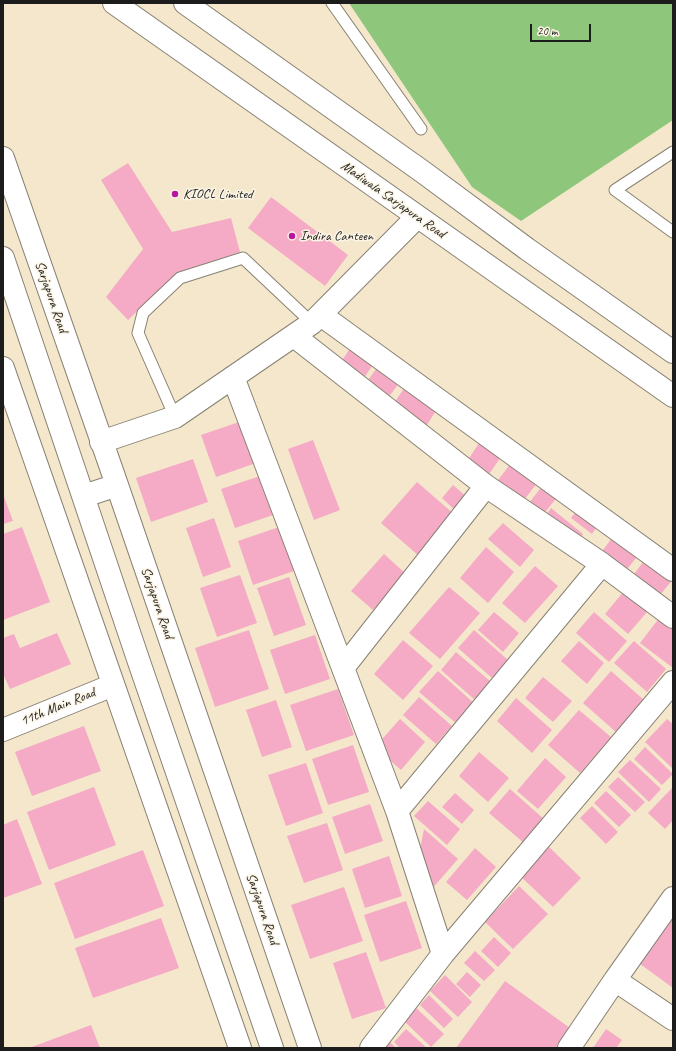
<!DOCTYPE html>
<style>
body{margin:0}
#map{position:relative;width:676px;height:1051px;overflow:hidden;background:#f4e7cc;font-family:Caveat,sans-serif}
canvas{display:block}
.frame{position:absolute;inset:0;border:4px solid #1c1c1c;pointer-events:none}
.scale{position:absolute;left:530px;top:24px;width:61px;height:18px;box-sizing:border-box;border:2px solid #1c1c1c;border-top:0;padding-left:5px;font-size:12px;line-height:14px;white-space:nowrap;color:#1c1c1c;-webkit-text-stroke:3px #fcf5e5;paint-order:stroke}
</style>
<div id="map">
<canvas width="676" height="1051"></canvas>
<div class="frame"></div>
<div class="scale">20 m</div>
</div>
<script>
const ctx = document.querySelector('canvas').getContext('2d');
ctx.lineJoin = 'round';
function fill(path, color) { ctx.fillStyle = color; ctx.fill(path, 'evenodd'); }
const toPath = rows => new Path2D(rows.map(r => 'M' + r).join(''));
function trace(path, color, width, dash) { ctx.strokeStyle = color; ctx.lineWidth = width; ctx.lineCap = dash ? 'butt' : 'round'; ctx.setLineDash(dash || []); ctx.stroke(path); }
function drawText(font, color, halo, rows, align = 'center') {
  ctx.font = font + ' Caveat,sans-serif'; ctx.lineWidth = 3; ctx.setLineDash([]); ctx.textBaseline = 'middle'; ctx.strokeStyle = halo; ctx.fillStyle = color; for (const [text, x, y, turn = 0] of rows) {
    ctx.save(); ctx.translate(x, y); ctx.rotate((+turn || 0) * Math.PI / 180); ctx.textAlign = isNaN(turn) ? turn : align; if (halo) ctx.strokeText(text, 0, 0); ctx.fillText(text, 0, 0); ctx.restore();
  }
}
const green = toPath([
 [349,3,673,3,673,120,521,221,472,187]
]);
const building = toPath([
 [128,163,172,232,231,218,240,252,175,275,128,320,106,297,143,249,101,180],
 [271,197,348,255,325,286,248,228],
 [353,344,376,360,362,381,339,365],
 [381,362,402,379,388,398,366,383],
 [407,384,439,406,425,428,392,406],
 [242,421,256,463,216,477,201,435],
 [483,437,505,451,485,480,464,466],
 [313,440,340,510,314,520,288,449],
 [515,458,541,478,521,504,495,484],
 [193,459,208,502,151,522,136,478],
 [260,476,273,515,235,528,221,489],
 [547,480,562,491,539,520,525,508],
 [417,482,455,515,419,556,381,523],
 [453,485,469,499,458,513,442,498],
 [3,494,13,521,3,524],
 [580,506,601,521,592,534,571,518],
 [551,508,583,534,576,543,544,518],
 [214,518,231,567,203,577,186,528],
 [503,523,534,550,520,567,488,539],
 [282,526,297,570,253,585,238,541],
 [22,527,50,602,3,620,3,534],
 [615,534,640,553,624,573,600,554],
 [486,547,514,572,488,603,460,578],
 [384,554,405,573,373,610,351,591],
 [647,557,673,579,657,599,631,578],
 [535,566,558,586,525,623,502,603],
 [240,575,257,623,217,637,200,588],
 [289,577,306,625,274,636,257,588],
 [449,587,480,613,440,659,409,633],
 [624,591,648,611,628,634,605,614],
 [494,612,519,633,503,652,478,630],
 [594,612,627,641,609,662,576,633],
 [663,613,673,621,673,668,640,643],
 [249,630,269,689,215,707,195,648],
 [474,630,508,660,492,678,458,648],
 [57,633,71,664,10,689,3,674,3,638,14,634,20,648],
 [315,635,330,679,285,694,270,650],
 [403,640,433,666,403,700,374,674],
 [579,641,604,663,587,684,561,661],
 [634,641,666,669,647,692,614,663],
 [456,652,491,682,475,700,441,670],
 [438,671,475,704,457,724,419,692],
 [611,671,644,700,616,732,583,703],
 [543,677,572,701,553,722,525,698],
 [338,689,354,735,306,751,290,705],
 [419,697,452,726,436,744,403,715],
 [516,698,552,730,532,753,497,721],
 [276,700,292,747,262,757,246,710],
 [579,710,611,737,580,773,548,745],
 [400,719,425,742,401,770,375,747],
 [667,719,673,724,673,769,645,742],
 [84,726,101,771,32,796,15,752],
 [353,745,369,792,328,805,312,759],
 [645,747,673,774,662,785,634,759],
 [479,752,509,778,488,802,459,776],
 [545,758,566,777,538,809,517,791],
 [630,760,661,789,649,802,618,772],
 [306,763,323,813,286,826,268,775],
 [618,777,645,802,635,812,608,787],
 [94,787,116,845,49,870,27,812],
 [673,787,673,820,665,829,648,813],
 [510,789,545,820,524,843,489,813],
 [606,791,631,815,619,827,594,803],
 [455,793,474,810,462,824,442,807],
 [428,801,460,829,447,845,414,816],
 [370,804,383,841,345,854,332,817],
 [592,806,618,832,606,844,580,818],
 [17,819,42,884,3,898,3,825],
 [327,823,343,870,304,883,287,836],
 [424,829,458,859,431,890,419,854],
 [548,846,581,878,553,907,519,875],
 [475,848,496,867,467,900,446,882],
 [143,850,164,906,75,939,54,883],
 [389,856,402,896,365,908,352,869],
 [519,886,548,914,513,949,485,922],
 [344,887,363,941,310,959,291,905],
 [406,901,422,948,380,962,364,915],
 [668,916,673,919,673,988,636,961],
 [161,918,179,968,93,998,75,948],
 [494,937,511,953,498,967,481,951],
 [475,951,495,970,484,981,464,963],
 [366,952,386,1008,352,1019,333,963],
 [467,972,481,985,470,997,456,984],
 [445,975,472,1002,458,1017,430,991],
 [505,981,574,1031,562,1048,456,1048],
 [429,995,453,1019,444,1028,420,1005],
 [415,1007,444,1034,431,1047,403,1020],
 [91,1025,100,1048,29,1048],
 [406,1029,427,1048,400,1048,394,1042],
 [606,1029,622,1040,616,1048,593,1048],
 [390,1042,396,1048,385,1048]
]);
const lane = toPath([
 [332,3,421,129],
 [673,152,615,190,673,232],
 [175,417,138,333,143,313,180,278,243,258,312,323]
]);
const street = toPath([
 [321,315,673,570],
 [294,336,486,486,602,564,673,617],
 [3,368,240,1048],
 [233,377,397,811,443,954],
 [101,442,175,417,312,323,417,217],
 [343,668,486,486],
 [3,730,113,685],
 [397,811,602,564],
 [615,980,673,898],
 [371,1048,443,954,673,682],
 [569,1048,615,980,673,1019]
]);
const primary = toPath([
 [114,3,673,396],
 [185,3,423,172,527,249,673,352],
 [3,158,117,485,310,1048],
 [3,258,139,662,272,1048],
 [84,496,117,485]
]);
const markers = [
 [175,194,4,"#b5179e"],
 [292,236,4,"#b5179e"]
];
const poiNames = [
 ["KIOCL Limited",183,194],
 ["Indira Canteen",300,236]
];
const streetNames = [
 ["Madiwala Sarjapura Road",393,200,35],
 ["Sarjapura Road",51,297,71],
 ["Sarjapura Road",157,603,71],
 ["11th Main Road",58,707,-22],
 ["Sarjapura Road",262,909,71]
];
fill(green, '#8ec77b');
fill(building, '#f5abc5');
trace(lane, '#888274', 13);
trace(street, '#888274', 24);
trace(primary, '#888274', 24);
trace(lane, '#fff', 11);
trace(street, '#fff', 22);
trace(primary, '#fff', 22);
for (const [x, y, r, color] of markers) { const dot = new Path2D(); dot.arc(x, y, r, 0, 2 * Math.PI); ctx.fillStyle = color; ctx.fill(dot); trace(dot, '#fcf5e5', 1.5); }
drawText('14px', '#1c1c1c', '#fcf5e5', poiNames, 'left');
drawText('14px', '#1c1c1c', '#fcf5e5', streetNames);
</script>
